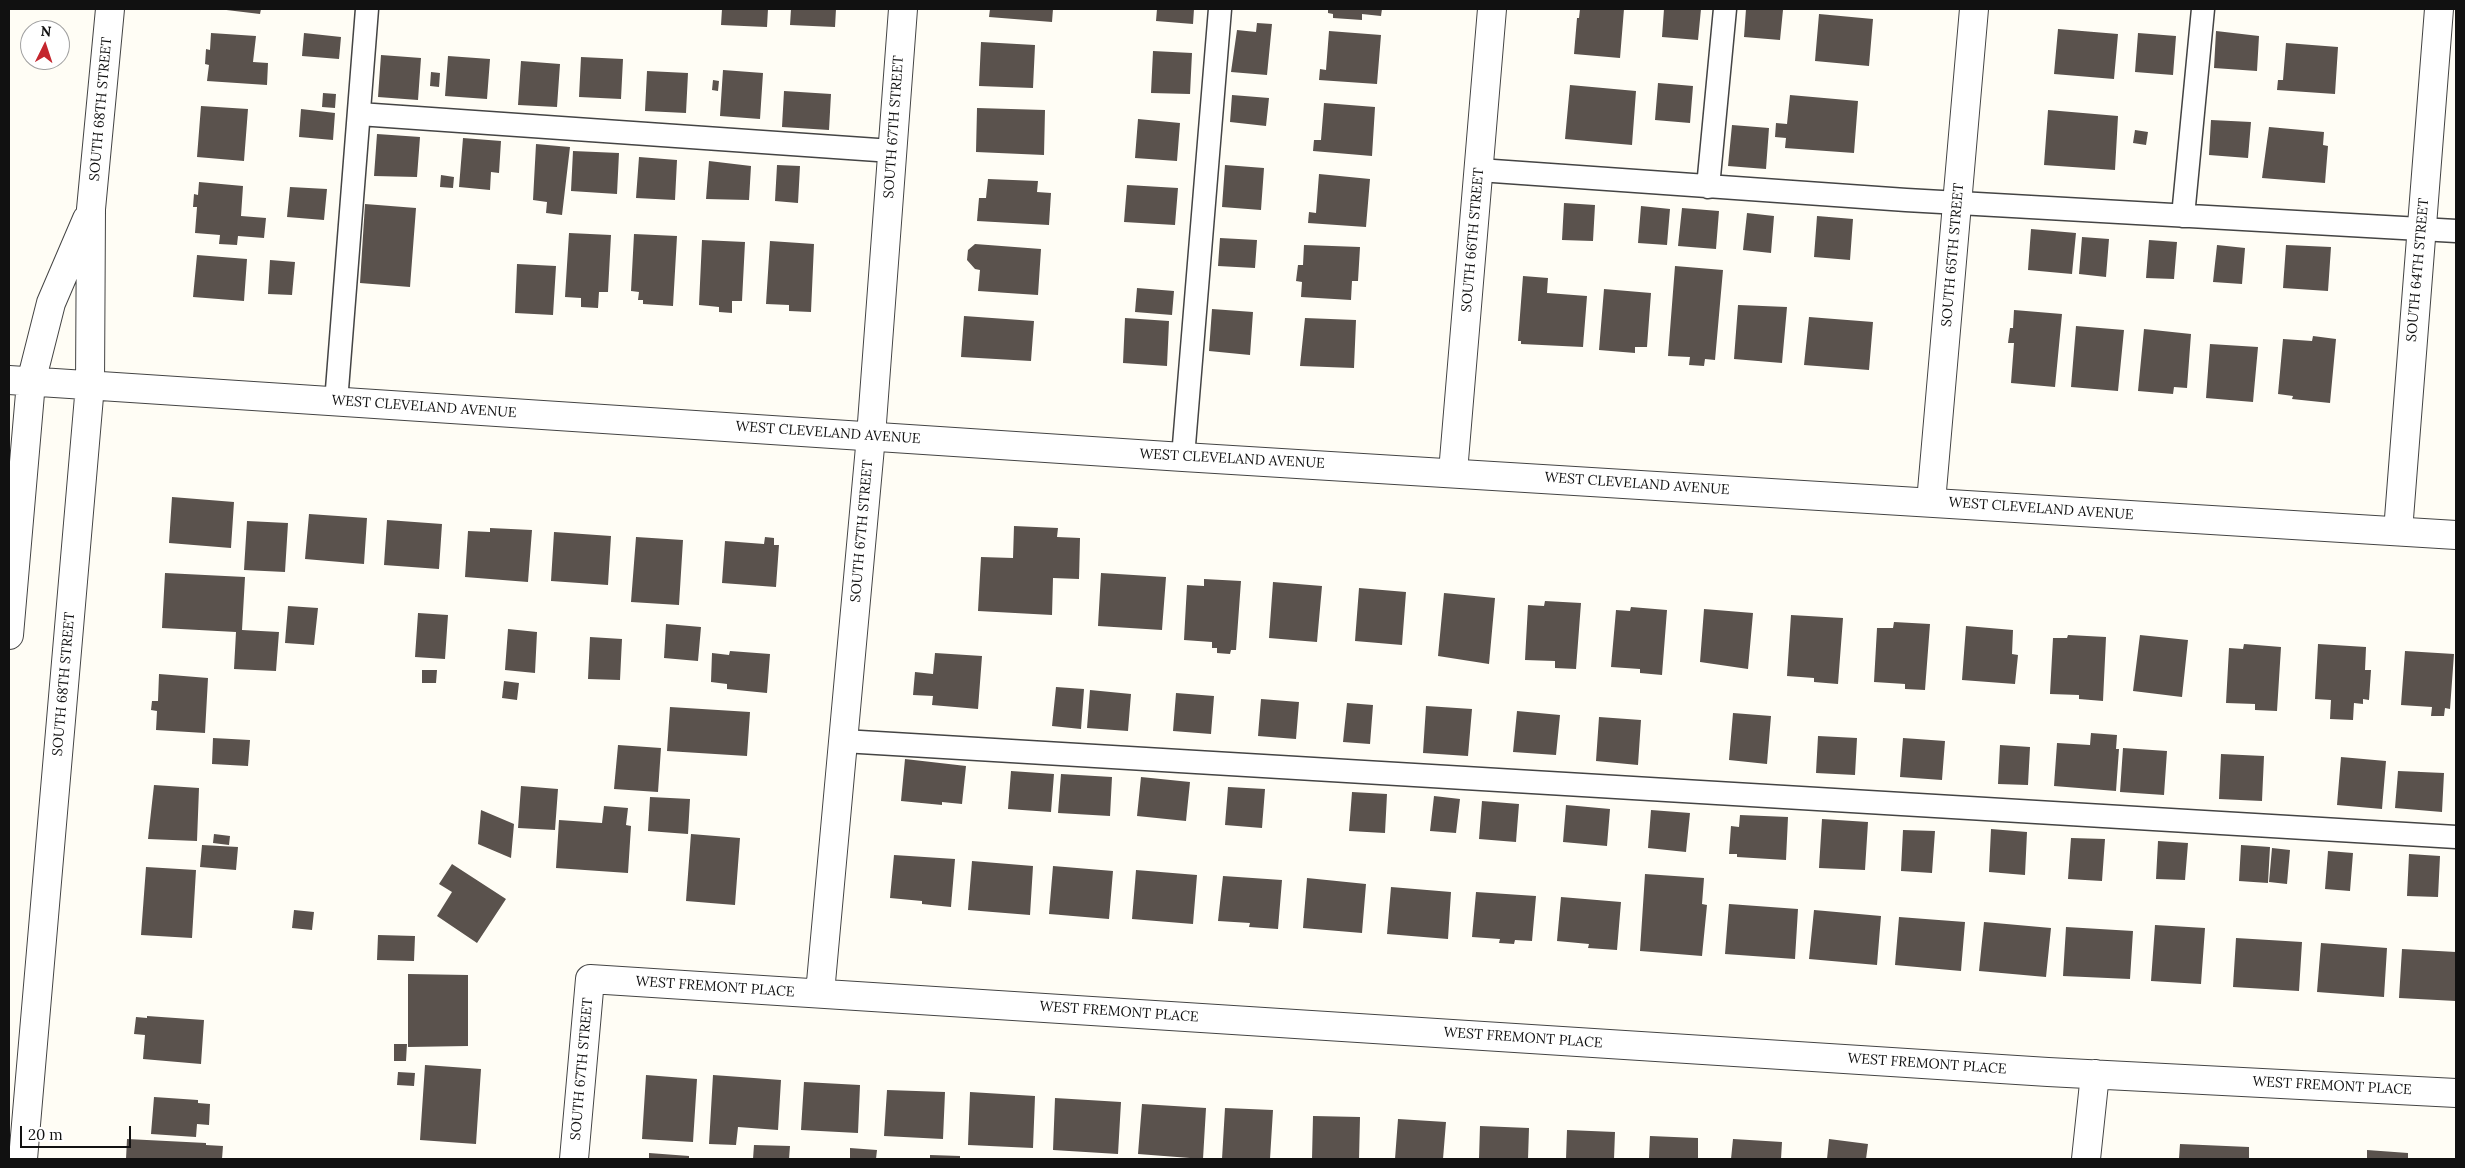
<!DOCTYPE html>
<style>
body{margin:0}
#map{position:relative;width:2465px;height:1168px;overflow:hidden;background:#fffdf5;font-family:Lora,serif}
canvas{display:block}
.frame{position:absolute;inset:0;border:10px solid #111;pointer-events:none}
.north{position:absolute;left:20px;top:20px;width:50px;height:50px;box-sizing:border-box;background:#fff;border:1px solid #a0a0a0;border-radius:50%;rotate:4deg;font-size:14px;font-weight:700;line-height:20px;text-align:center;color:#111}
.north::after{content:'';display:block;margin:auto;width:18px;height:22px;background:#c4262e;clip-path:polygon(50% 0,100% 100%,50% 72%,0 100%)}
.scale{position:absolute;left:20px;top:1126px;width:111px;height:22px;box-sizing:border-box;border:2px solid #111;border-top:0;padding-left:6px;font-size:15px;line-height:18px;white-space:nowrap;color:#111;-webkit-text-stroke:4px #fff;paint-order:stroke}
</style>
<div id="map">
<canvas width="2465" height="1168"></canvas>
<div class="frame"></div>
<div class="north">N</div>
<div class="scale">20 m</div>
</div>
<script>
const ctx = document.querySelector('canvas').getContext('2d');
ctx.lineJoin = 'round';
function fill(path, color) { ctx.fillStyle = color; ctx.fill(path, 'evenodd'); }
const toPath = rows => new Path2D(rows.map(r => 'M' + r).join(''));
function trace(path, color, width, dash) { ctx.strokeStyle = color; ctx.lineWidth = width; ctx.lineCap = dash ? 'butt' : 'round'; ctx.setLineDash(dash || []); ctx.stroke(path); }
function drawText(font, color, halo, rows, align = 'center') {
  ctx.font = font + ' Lora,serif'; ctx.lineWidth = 5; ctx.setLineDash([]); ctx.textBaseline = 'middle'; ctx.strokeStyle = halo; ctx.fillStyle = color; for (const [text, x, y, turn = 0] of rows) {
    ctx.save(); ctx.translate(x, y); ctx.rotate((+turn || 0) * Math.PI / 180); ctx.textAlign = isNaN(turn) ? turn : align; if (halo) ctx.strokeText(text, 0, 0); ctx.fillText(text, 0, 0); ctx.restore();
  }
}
const building = toPath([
 [218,9,261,9,260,14],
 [722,9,768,9,767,27,721,25],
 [791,9,836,9,835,27,790,25],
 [990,9,1053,9,1052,22,989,17],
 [1157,9,1194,9,1193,24,1156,21],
 [1328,9,1382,9,1381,16,1362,14,1362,20,1333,18,1333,14,1328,13],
 [1580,9,1624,9,1620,58,1574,54,1577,18,1579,18],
 [1664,9,1701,9,1698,40,1662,37],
 [1746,9,1783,10,1780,40,1744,37],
 [1819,14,1873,19,1869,66,1815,61],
 [1257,23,1272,24,1267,75,1231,72,1237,30,1256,32],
 [2058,29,2118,34,2114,79,2054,74],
 [1329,31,1381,35,1377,84,1319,80,1320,69,1326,70],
 [2216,31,2259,36,2257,71,2214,68],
 [211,33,256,36,253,62,268,63,267,85,207,81,209,65,205,64,206,49,210,50],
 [304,33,341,37,339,59,302,56],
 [2138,33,2176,36,2173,75,2135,72],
 [981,42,1035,45,1033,88,979,86],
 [2286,43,2338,47,2335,94,2277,90,2278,80,2283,80],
 [1153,51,1192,53,1190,94,1151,93],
 [381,55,421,58,418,100,378,97],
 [448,56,490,59,487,99,445,96],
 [581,57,623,59,621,99,579,97],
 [521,61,560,64,557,107,518,105],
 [723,70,763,73,760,119,720,116],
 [647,71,688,73,686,113,645,111],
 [431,72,440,73,439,87,430,86],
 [713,80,719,81,718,91,712,90],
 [1658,83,1693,86,1690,123,1655,120],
 [1570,85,1636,91,1632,145,1565,139],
 [784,91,831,94,829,130,782,127],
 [323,93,336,94,335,108,322,107],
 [1232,95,1269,98,1266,126,1230,122],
 [1790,95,1858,101,1854,153,1785,148,1786,138,1775,137,1776,123,1787,124],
 [1324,103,1375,107,1372,156,1313,151,1314,140,1321,140],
 [201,106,248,109,244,161,197,157],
 [977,108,1045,110,1044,155,976,152],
 [301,109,335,113,333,140,299,137],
 [2048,110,2118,116,2115,170,2044,165],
 [1138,119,1180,123,1177,161,1135,158],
 [2211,120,2251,122,2248,158,2209,155],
 [1732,125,1769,128,1766,169,1728,166],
 [2269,127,2324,132,2323,145,2328,146,2325,183,2262,178],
 [2135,130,2148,132,2146,145,2133,143],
 [377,134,420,137,417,177,374,176],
 [463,138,501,141,499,173,491,172,490,190,459,187],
 [536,144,570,147,562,215,546,213,547,202,533,200],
 [573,151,619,153,617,194,571,191],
 [639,157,677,160,675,200,636,198],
 [709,161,751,166,749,200,706,199],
 [777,165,800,166,798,203,775,201],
 [1225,165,1264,168,1261,210,1222,207],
 [1319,174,1370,179,1366,227,1308,223,1309,212,1316,213],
 [441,175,454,177,453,188,440,187],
 [988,179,1038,181,1037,192,1051,193,1049,225,977,221,979,198,986,198],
 [199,182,243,186,241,216,266,218,264,238,238,236,237,245,219,244,220,235,195,233,197,207,193,207,194,194,198,195],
 [1127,185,1178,188,1175,225,1124,222],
 [290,187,327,189,324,220,287,217],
 [1564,203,1595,205,1593,241,1562,240],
 [365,204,416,208,410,287,360,283],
 [1641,206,1670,209,1667,245,1638,243],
 [1682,208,1719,211,1716,249,1678,246],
 [1747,213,1774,216,1771,253,1743,250],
 [1817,216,1853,219,1850,260,1814,257],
 [2031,229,2076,233,2072,274,2028,270],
 [569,233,611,235,608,292,599,292,598,308,581,307,581,298,565,297],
 [634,234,677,236,673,306,643,304,643,300,638,300,639,292,631,291],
 [2082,237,2109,239,2106,277,2079,274],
 [1220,238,1257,240,1255,268,1218,266],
 [702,240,745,242,742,301,732,301,732,313,719,312,719,307,699,305],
 [2149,240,2177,242,2174,279,2146,278],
 [770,241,814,244,811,312,789,311,789,305,766,304],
 [975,244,1041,249,1038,295,978,291,980,270,975,269,967,260,968,250],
 [1304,245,1360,247,1358,281,1352,281,1351,300,1301,297,1302,282,1296,281,1298,265,1303,265],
 [2217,245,2245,248,2242,284,2213,282],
 [2286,245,2331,247,2328,291,2283,288],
 [197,255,247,259,244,301,193,297],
 [270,260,295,262,292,295,268,294],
 [517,264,556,266,553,315,515,313],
 [1675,266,1723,270,1715,360,1705,359,1704,366,1689,365,1690,357,1668,356],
 [1523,276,1548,278,1547,293,1587,296,1583,347,1521,344,1521,341,1518,341],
 [1137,288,1174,291,1172,315,1135,312],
 [1604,289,1651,293,1647,347,1635,347,1635,353,1599,350],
 [1738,305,1787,307,1782,363,1734,359],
 [1212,309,1253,312,1250,355,1209,351],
 [2014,310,2062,314,2055,387,2011,383,2014,343,2008,343,2010,328,2013,328],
 [964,316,1034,321,1031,361,961,357],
 [1809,317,1873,322,1869,370,1804,365],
 [1125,318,1169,321,1167,366,1123,363],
 [1305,318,1356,320,1354,368,1300,366],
 [2076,326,2124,330,2118,391,2071,387],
 [2144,329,2191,334,2187,388,2174,387,2173,394,2138,391],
 [2313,336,2336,339,2330,403,2292,399,2293,396,2278,394,2283,339,2312,341],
 [2210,344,2258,347,2253,402,2206,398],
 [172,497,234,502,231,548,169,543],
 [309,514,367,518,364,564,305,559],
 [387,520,442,524,439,569,384,565],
 [247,521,288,523,285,572,244,570],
 [1014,526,1058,528,1057,537,1080,538,1079,579,1053,578,1052,615,978,611,981,557,1013,558],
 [490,528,532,530,528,582,465,577,468,531,490,532],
 [554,532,611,536,608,585,551,581],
 [636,537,683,540,679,605,631,602],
 [765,537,774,538,774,545,779,545,776,587,722,583,725,541,764,544],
 [165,573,245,577,242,630,279,632,276,671,234,669,236,632,162,628],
 [1101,573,1166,577,1162,630,1098,626],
 [1204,579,1241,581,1236,650,1231,650,1230,654,1217,653,1217,648,1212,648,1212,642,1184,640,1187,585,1204,586],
 [1273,582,1322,586,1317,642,1269,638],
 [1359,588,1406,592,1402,645,1355,641],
 [1444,593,1495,598,1489,664,1438,656],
 [1545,601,1581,603,1576,669,1555,668,1555,661,1525,660,1528,605,1544,606],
 [288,606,318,608,314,645,285,643],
 [1631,607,1667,610,1662,675,1640,673,1640,669,1611,667,1616,610,1630,611],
 [1704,609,1753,613,1748,669,1700,662],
 [418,613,448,615,445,659,415,657],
 [1791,615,1843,618,1838,684,1814,682,1814,678,1787,676],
 [1894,622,1930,624,1925,690,1905,689,1905,684,1874,682,1877,628,1893,628],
 [666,624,701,627,698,661,664,658],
 [1966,626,2013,630,2012,654,2018,655,2015,684,1962,680],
 [508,629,537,632,535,673,505,670],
 [2068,635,2106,637,2103,701,2079,699,2079,695,2050,694,2053,638,2067,638],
 [2140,635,2188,640,2182,697,2133,691],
 [590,637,622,639,620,680,588,679],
 [2244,644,2281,647,2277,711,2255,710,2255,704,2226,703,2229,648,2243,649],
 [2318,644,2366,647,2365,670,2371,670,2369,700,2363,699,2363,704,2354,703,2353,720,2330,719,2331,700,2315,699],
 [730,651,770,654,767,693,727,689,727,684,711,682,712,653,729,655],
 [2405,651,2454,654,2450,709,2445,708,2444,716,2431,716,2432,707,2401,705],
 [935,653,982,656,978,709,932,705,933,696,913,695,915,672,933,674],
 [422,670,437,670,436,683,422,683],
 [159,674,208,678,205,733,156,730,157,711,151,710,152,701,158,701],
 [504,681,519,683,517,700,502,698],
 [1056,687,1084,689,1081,729,1052,726],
 [1090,690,1131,694,1128,731,1087,728],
 [1176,693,1214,696,1211,734,1173,731],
 [1261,699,1299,702,1296,739,1258,736],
 [1347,703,1373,705,1370,744,1343,742],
 [1426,706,1472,709,1468,756,1423,753],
 [670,707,750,712,747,756,667,751],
 [1517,711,1560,715,1556,755,1513,752],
 [1733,713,1771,716,1767,764,1729,760],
 [1599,717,1641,720,1638,765,1596,761],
 [2091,733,2117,735,2116,749,2119,749,2116,791,2054,786,2057,743,2090,745],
 [1818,736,1857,738,1855,775,1816,773],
 [213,738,250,740,248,766,212,764],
 [1903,738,1945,741,1942,780,1900,777],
 [618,745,661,748,658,792,614,789],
 [2000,745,2030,747,2028,785,1998,784],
 [2123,748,2167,751,2164,795,2120,792],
 [2221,754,2264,756,2262,801,2219,799],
 [2341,757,2386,761,2382,809,2337,805],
 [905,759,966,766,962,804,942,802,942,805,901,801],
 [1011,771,1054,774,1051,812,1008,809],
 [2398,771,2444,773,2442,812,2395,808],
 [1061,774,1112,777,1110,816,1058,813],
 [1141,777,1190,782,1186,821,1137,816],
 [154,785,199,788,197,841,148,839],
 [521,786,558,789,555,830,518,828],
 [1228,787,1265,789,1262,828,1225,825],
 [1352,792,1387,794,1385,833,1349,831],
 [1434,796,1460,799,1456,833,1430,831],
 [650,797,690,799,688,834,648,831],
 [1482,801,1519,804,1516,842,1479,839],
 [1566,805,1610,809,1607,846,1563,842],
 [604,806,628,808,626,825,631,826,628,873,556,868,559,820,602,823],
 [481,810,514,824,511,858,478,844],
 [1651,810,1690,813,1686,852,1648,848],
 [1740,815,1788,817,1786,860,1737,857,1737,854,1729,854,1731,826,1739,827],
 [1822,819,1868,822,1865,870,1819,868],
 [1991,829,2027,832,2025,875,1989,872],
 [1903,830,1935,831,1932,873,1901,871],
 [214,834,230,836,229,845,213,843],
 [691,834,740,838,735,905,686,901],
 [2071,838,2105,839,2102,881,2068,879],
 [2158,841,2188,843,2185,880,2156,879],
 [202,845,238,847,236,870,200,867],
 [2241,845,2270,847,2268,883,2239,881],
 [2272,848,2290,850,2287,884,2269,882],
 [2328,851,2353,853,2350,891,2325,889],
 [2409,854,2440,856,2438,897,2407,896],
 [894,855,955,859,951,907,922,904,922,901,890,898],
 [972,861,1033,866,1030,915,968,910],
 [452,864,506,899,477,943,437,916,452,892,439,884],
 [1053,866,1113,871,1109,919,1049,914],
 [146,867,196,870,192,938,141,935],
 [1136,870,1197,875,1193,924,1132,919],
 [1645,874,1704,878,1702,904,1707,905,1702,956,1640,951],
 [1223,876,1282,880,1278,929,1249,927,1250,923,1218,921],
 [1307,878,1366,884,1362,933,1303,928],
 [1391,887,1451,892,1448,939,1387,934],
 [1476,892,1536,896,1532,941,1515,940,1514,944,1499,943,1500,939,1472,937],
 [1561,897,1621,902,1617,950,1588,948,1589,944,1557,941],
 [1729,904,1798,909,1795,959,1725,954],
 [294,910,314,912,312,930,292,928],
 [1814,910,1881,916,1877,965,1809,959],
 [1899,917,1965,922,1961,971,1895,965],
 [1984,922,2051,928,2046,977,1979,971],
 [2155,925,2205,928,2201,984,2151,981],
 [2066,927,2133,931,2130,979,2063,976],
 [378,935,415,936,414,961,377,960],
 [2236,938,2302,942,2299,991,2233,987],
 [2321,943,2387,948,2384,997,2317,992],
 [2402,949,2456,952,2456,1001,2399,998],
 [408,974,468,975,468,1046,408,1047],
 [147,1016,204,1020,201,1064,143,1059,145,1035,134,1034,136,1017,147,1018],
 [394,1044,407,1044,406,1061,394,1061],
 [425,1065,481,1069,476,1144,420,1140],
 [398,1072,415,1073,414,1086,397,1085],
 [646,1075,697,1079,693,1142,642,1139],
 [713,1075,781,1080,778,1130,738,1127,736,1145,709,1144],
 [804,1082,860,1085,858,1133,801,1130],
 [887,1090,945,1092,943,1139,884,1136],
 [970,1092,1035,1096,1033,1148,968,1145],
 [154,1097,198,1100,198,1103,210,1104,209,1125,197,1124,196,1137,151,1134],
 [1055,1098,1121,1102,1118,1154,1053,1150],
 [1142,1104,1206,1108,1203,1159,1138,1154],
 [1225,1108,1273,1110,1270,1159,1222,1159],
 [1313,1116,1360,1117,1359,1159,1312,1159],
 [1398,1119,1446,1122,1443,1159,1395,1159],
 [1480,1126,1529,1128,1528,1159,1479,1159],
 [1567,1130,1615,1132,1614,1159,1566,1159],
 [1650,1136,1698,1138,1698,1159,1649,1159],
 [127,1139,206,1143,206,1145,223,1146,222,1159,126,1159],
 [1733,1139,1782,1142,1781,1159,1731,1159],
 [1829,1139,1868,1144,1866,1159,1827,1159],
 [2180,1144,2249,1147,2249,1159,2179,1159],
 [754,1145,790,1146,789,1159,753,1159],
 [850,1148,877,1150,876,1159,850,1159],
 [2367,1150,2408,1153,2408,1159,2367,1159],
 [649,1153,689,1156,689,1159,649,1159],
 [930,1155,960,1156,960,1159,930,1159]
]);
const service = toPath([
 [359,114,892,151],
 [1479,170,1906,200,2456,231],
 [1708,187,1725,9],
 [2183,216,2203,9],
 [336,402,367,9],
 [1183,457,1220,9],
 [843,741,2456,837]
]);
const minor = toPath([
 [1453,472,1492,9],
 [1931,502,1974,9],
 [2398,531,2439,9],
 [820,993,871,436,903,9],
 [574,1159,590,979,2048,1072,2456,1093],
 [2086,1159,2095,1074]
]);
const tertiary = toPath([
 [9,380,1183,457,2456,535],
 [9,635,31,382,51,303,87,219],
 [23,1159,90,385,91,209,110,9]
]);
const streetNames = [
 ["SOUTH 68TH STREET",101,109,-85],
 ["SOUTH 67TH STREET",894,127,-86],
 ["SOUTH 66TH STREET",1473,240,-85],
 ["SOUTH 65TH STREET",1953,255,-85],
 ["SOUTH 64TH STREET",2418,270,-85],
 ["WEST CLEVELAND AVENUE",424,407,4],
 ["WEST CLEVELAND AVENUE",828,433,4],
 ["WEST CLEVELAND AVENUE",1232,459,3],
 ["WEST CLEVELAND AVENUE",1637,484,4],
 ["WEST CLEVELAND AVENUE",2041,509,4],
 ["SOUTH 67TH STREET",862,531,-85],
 ["SOUTH 68TH STREET",64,684,-85],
 ["WEST FREMONT PLACE",715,987,4],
 ["WEST FREMONT PLACE",1119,1012,4],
 ["WEST FREMONT PLACE",1523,1038,4],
 ["WEST FREMONT PLACE",1927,1064,4],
 ["SOUTH 67TH STREET",582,1069,-85],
 ["WEST FREMONT PLACE",2332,1086,3]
];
fill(building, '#5a524d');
trace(service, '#444', 25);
trace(minor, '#444', 30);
trace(tertiary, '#444', 30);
trace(service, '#fff', 22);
trace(minor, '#fff', 28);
trace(tertiary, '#fff', 28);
drawText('14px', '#111', '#fff', streetNames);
</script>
